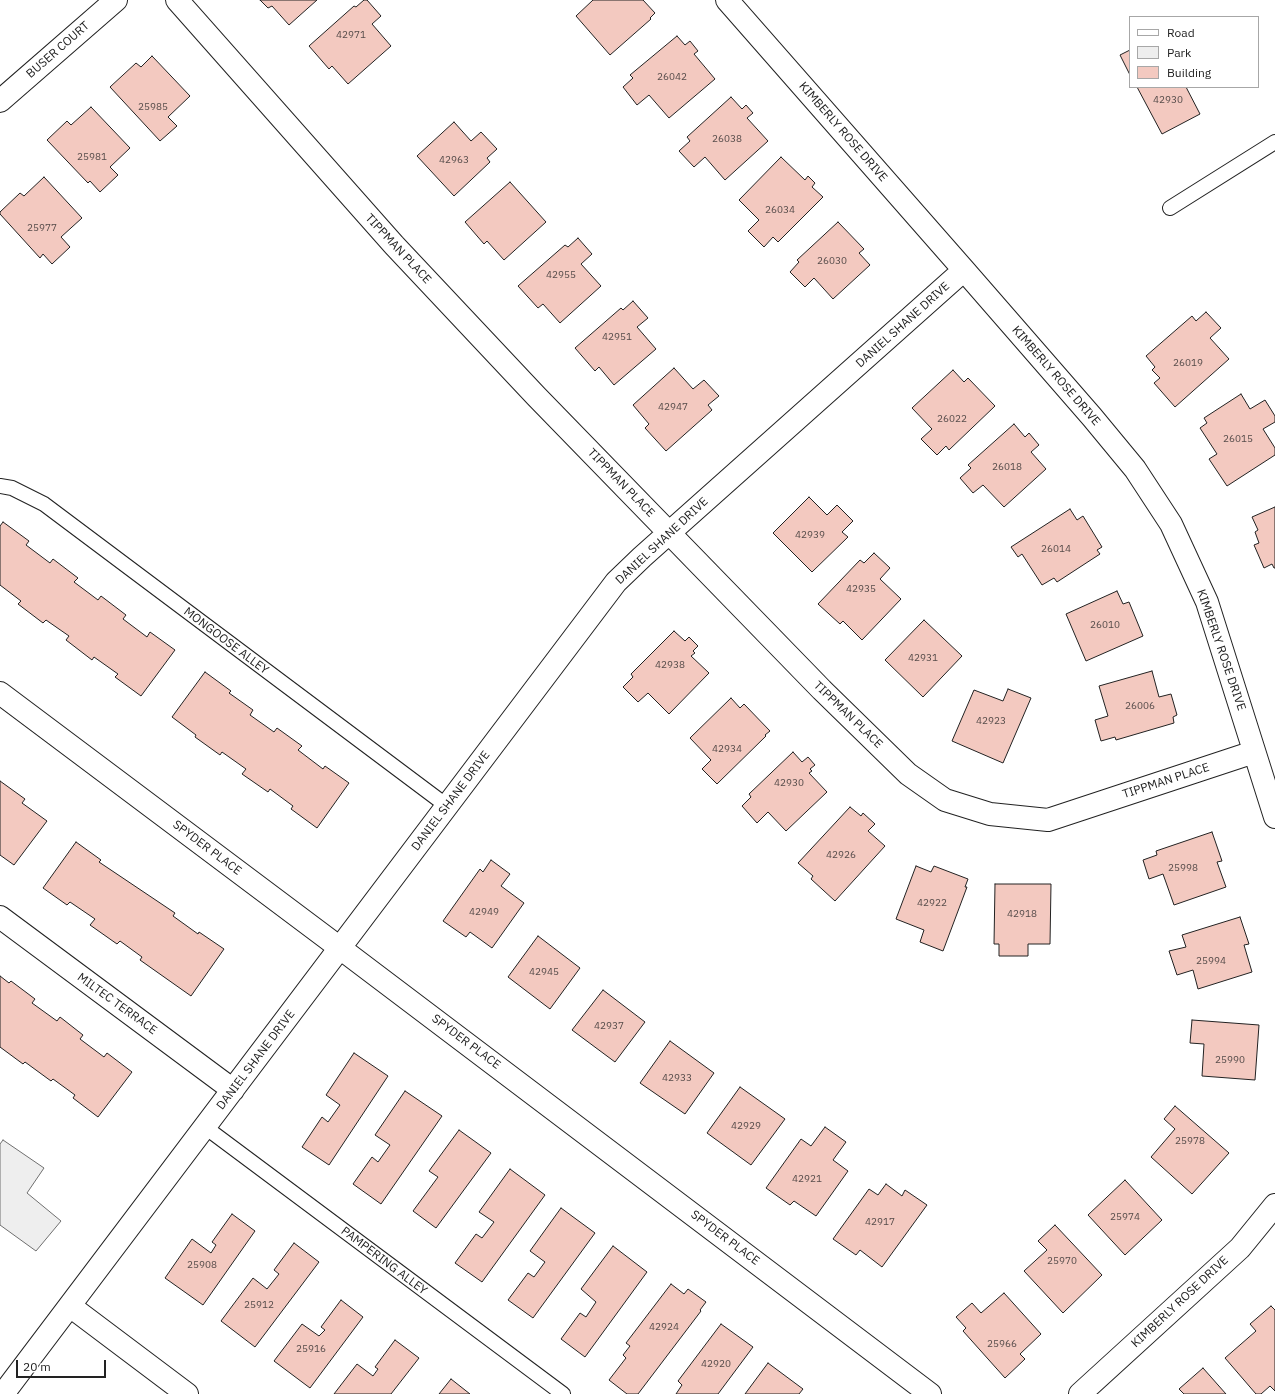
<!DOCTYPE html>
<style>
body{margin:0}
#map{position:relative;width:1275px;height:1394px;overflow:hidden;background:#fff;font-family:"IBM Plex Sans",sans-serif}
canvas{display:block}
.legend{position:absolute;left:1129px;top:16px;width:130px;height:72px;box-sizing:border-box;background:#fff;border:1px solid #a7a7a7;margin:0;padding:5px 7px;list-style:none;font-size:12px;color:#222}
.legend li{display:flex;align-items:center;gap:8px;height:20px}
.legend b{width:20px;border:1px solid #a7a7a7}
.scale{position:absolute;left:16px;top:1360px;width:90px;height:18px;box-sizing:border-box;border:2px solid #222;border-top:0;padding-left:5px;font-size:12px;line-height:14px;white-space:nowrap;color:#222;-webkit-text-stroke:3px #fff;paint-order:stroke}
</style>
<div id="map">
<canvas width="1275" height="1394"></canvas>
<ul class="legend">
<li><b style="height:5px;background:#fff"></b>Road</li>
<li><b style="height:11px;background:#eee"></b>Park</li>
<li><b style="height:11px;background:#f3c9c0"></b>Building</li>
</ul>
<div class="scale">20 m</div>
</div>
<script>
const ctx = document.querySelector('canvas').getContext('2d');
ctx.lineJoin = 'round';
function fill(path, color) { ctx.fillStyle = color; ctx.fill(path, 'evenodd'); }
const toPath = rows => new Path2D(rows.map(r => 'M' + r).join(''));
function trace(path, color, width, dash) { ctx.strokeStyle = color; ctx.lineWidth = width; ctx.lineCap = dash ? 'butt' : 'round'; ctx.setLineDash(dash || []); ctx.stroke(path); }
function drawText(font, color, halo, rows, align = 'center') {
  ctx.font = font + ' "IBM Plex Sans",sans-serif'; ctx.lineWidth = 3; ctx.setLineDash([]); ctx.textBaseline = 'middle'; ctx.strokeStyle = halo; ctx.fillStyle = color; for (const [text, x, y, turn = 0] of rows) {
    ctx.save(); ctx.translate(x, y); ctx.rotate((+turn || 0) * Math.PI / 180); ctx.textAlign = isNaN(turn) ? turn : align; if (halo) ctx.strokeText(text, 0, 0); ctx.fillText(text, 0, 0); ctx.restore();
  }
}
const green = toPath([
 [3,1140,44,1168,27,1193,61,1221,36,1251,0,1225,0,1144,3,1140]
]);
const building = toPath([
 [260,0,317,0,289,25,272,6,268,8,260,0],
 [364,0,367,0,381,16,372,24,391,46,348,84,332,66,329,69,309,46,354,6,356,7,364,0],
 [593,0,643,0,655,13,650,18,651,19,610,55,576,16,593,0],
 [677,36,685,45,690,41,698,51,694,54,715,79,669,118,649,95,637,105,623,87,633,78,630,75,677,36],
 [1130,50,1130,75,1120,55,1130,50],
 [152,56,190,96,168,117,177,126,160,141,110,87,136,63,141,67,152,56],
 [1137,87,1186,87,1200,114,1162,134,1137,87],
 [731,97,742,109,746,105,753,113,747,118,768,141,725,180,705,157,694,167,679,151,690,141,687,137,731,97],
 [91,107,130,148,110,167,118,175,100,192,90,181,88,183,47,140,67,121,71,125,91,107],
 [454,122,471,141,481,132,497,149,487,158,490,162,454,196,417,156,454,122],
 [781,157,805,180,808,176,815,183,812,187,823,197,778,242,773,237,764,247,748,231,759,220,739,200,781,157],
 [44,177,82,218,61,237,70,247,52,264,43,254,40,258,0,214,0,212,20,193,24,196,44,177],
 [510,182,546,222,504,260,487,241,484,244,465,222,510,182],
 [838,222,864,249,859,253,870,265,833,299,814,278,805,287,790,272,799,262,797,260,838,222],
 [578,238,592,254,581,264,601,286,560,323,543,304,538,308,518,286,565,245,568,247,578,238],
 [633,301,648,318,637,327,656,349,614,385,599,367,595,371,575,348,621,308,623,310,633,301],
 [1206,312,1221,328,1210,338,1229,359,1175,407,1154,383,1160,378,1152,370,1155,367,1146,356,1192,316,1196,321,1206,312],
 [674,368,693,389,704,380,719,396,708,405,712,410,666,451,645,428,649,424,633,405,674,368],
 [953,370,964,382,968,378,995,406,949,450,946,446,937,455,921,439,932,429,912,408,953,370],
 [1241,394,1250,409,1265,400,1275,416,1275,422,1263,429,1275,448,1275,455,1227,486,1209,459,1217,454,1200,428,1207,423,1204,418,1241,394],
 [1014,424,1025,437,1029,433,1039,445,1031,452,1046,469,1004,507,983,485,973,493,960,478,971,468,968,465,1014,424],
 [809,497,827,515,837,505,853,521,842,532,848,537,812,572,773,533,809,497],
 [1275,507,1275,568,1274,568,1272,564,1264,568,1254,545,1259,543,1255,532,1258,530,1252,517,1275,507],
 [1070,509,1077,520,1083,516,1102,547,1097,550,1100,554,1057,582,1054,578,1042,585,1022,554,1018,557,1011,547,1070,509],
 [3,522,29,541,26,545,50,563,53,559,78,578,74,582,98,600,101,596,126,615,123,619,147,637,150,632,175,650,141,696,115,677,118,674,94,657,92,660,66,640,69,636,46,620,43,623,18,604,21,601,0,585,0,526,3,522],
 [874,553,890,568,880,579,901,599,862,640,843,621,840,624,818,604,860,560,864,563,874,553],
 [1117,591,1123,604,1129,602,1143,636,1086,661,1066,614,1117,591],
 [924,620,962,656,923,697,885,660,924,620],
 [674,631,685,641,689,637,698,646,693,651,695,653,691,656,709,673,669,714,648,693,638,702,623,687,633,677,631,674,674,631],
 [1152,671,1159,697,1171,694,1177,715,1173,717,1174,723,1116,740,1115,737,1101,741,1095,720,1108,716,1099,686,1152,671],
 [205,672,231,691,229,693,253,710,250,715,274,732,277,728,302,746,298,750,323,769,325,766,349,783,317,828,291,809,293,806,270,789,268,792,242,774,246,769,222,752,220,755,195,737,196,735,172,717,205,672],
 [1008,689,1031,698,1003,763,952,741,974,690,1003,701,1008,689],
 [731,698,740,708,744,704,770,731,765,735,766,736,717,784,702,769,711,760,690,738,731,698],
 [793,752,802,762,808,757,815,765,810,769,812,771,809,773,827,792,786,831,768,812,757,823,742,806,751,797,749,794,793,752],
 [0,781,25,799,22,803,47,821,14,865,0,855,0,781],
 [850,807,861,816,863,813,875,824,868,831,885,846,835,901,811,879,813,876,798,863,850,807],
 [1212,832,1222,861,1217,862,1226,887,1174,905,1163,874,1149,879,1143,860,1157,855,1156,851,1212,832],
 [76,842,101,860,99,862,175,913,173,916,198,934,199,932,224,949,191,996,140,960,142,957,120,941,117,944,90,925,95,919,70,902,67,905,43,888,76,842],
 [491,860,510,874,501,886,524,903,492,948,470,932,466,937,443,921,480,869,483,872,491,860],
 [916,866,931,872,934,866,968,879,965,887,967,887,943,951,920,942,924,930,896,919,916,866],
 [995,884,1051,884,1050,944,1028,944,1028,956,999,956,999,944,994,944,995,884],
 [1240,917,1249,944,1244,945,1252,972,1198,989,1193,970,1177,975,1169,951,1186,947,1182,935,1240,917],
 [538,936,580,968,550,1009,508,977,538,936],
 [0,976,9,983,11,981,35,999,32,1003,57,1021,60,1017,83,1035,80,1039,104,1057,107,1053,132,1072,98,1117,73,1098,75,1095,53,1079,51,1081,25,1062,23,1064,0,1047,0,976],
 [603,990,645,1022,615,1062,572,1030,603,990],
 [1192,1020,1259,1025,1255,1080,1202,1076,1204,1044,1190,1043,1192,1020],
 [670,1041,714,1073,685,1114,640,1083,670,1041],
 [354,1053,388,1076,329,1165,302,1147,322,1117,328,1122,340,1105,326,1095,354,1053],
 [740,1087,785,1119,751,1165,707,1133,740,1087],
 [405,1091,442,1116,381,1204,353,1184,372,1157,378,1162,390,1145,375,1135,405,1091],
 [1175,1106,1229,1153,1192,1194,1151,1157,1175,1129,1164,1119,1175,1106],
 [825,1127,846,1142,833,1160,848,1171,816,1216,794,1201,790,1205,766,1188,801,1139,811,1146,825,1127],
 [459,1130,491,1153,436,1228,413,1211,438,1177,429,1171,459,1130],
 [510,1169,545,1195,482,1282,455,1263,476,1234,482,1238,494,1222,479,1212,510,1169],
 [1125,1180,1162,1220,1125,1255,1088,1215,1125,1180],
 [886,1184,902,1196,905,1190,927,1205,882,1267,860,1250,856,1255,833,1239,869,1189,878,1195,886,1184],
 [561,1208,595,1233,533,1318,508,1300,528,1273,534,1277,545,1262,530,1251,561,1208],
 [232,1214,255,1231,203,1305,165,1278,192,1239,211,1253,216,1245,212,1242,232,1214],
 [1055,1225,1102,1275,1063,1313,1024,1271,1047,1250,1038,1241,1055,1225],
 [294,1243,319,1262,255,1347,221,1321,253,1278,267,1289,279,1274,274,1270,294,1243],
 [613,1246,647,1272,585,1357,561,1339,580,1313,586,1317,596,1302,581,1289,613,1246],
 [671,1284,684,1294,688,1289,706,1302,700,1310,701,1311,638,1394,627,1394,609,1380,626,1358,623,1355,630,1346,626,1343,671,1284],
 [1004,1293,1041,1334,1020,1354,1025,1359,1005,1378,963,1331,966,1328,956,1317,972,1303,981,1313,1004,1293],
 [341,1300,363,1317,310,1388,274,1361,302,1324,319,1336,325,1330,321,1327,341,1300],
 [1271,1306,1275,1310,1275,1391,1270,1386,1261,1394,1256,1394,1225,1358,1256,1331,1250,1324,1271,1306],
 [721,1324,753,1347,718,1394,676,1394,682,1385,678,1381,721,1324],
 [395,1340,419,1358,391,1394,334,1394,357,1364,373,1376,378,1369,375,1367,395,1340],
 [768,1363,803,1389,799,1394,745,1394,768,1363],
 [1203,1368,1226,1394,1184,1394,1179,1389,1203,1368],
 [451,1379,470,1394,439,1394,451,1379]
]);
const lane = toPath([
 [1170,208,1275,142],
 [0,486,12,488,44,504,447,806],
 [205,1127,563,1394]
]);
const street = toPath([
 [177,0,394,245,536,396,822,690,908,774,945,800,990,814,1048,820,1254,752],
 [727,0,964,270,1092,417,1135,469,1171,524,1207,602,1275,817],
 [0,101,116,0],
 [0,693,340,948,930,1394],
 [0,917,233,1090],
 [70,1306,187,1394],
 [3,1394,616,582,642,557,964,270],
 [1080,1394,1240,1248,1275,1205]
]);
const numberNames = [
 ["42971",351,35],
 ["26042",672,77],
 ["42930",1168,100],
 ["25985",153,107],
 ["26038",727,139],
 ["25981",92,157],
 ["42963",454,160],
 ["26034",780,210],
 ["25977",42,228],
 ["26030",832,261],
 ["42955",561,275],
 ["42951",617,337],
 ["26019",1188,363],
 ["42947",673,407],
 ["26022",952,419],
 ["26015",1238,439],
 ["26018",1007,467],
 ["42939",810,535],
 ["26014",1056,549],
 ["42935",861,589],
 ["26010",1105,625],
 ["42931",923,658],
 ["42938",670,665],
 ["26006",1140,706],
 ["42923",991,721],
 ["42934",727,749],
 ["42930",789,783],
 ["42926",841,855],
 ["25998",1183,868],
 ["42922",932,903],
 ["42949",484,912],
 ["42918",1022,914],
 ["25994",1211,961],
 ["42945",544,972],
 ["42937",609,1026],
 ["25990",1230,1060],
 ["42933",677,1078],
 ["42929",746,1126],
 ["25978",1190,1141],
 ["42921",807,1179],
 ["25974",1125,1217],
 ["42917",880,1222],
 ["25970",1062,1261],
 ["25908",202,1265],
 ["25912",259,1305],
 ["42924",664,1327],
 ["25966",1002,1344],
 ["25916",311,1349],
 ["42920",716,1364]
];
const streetNames = [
 ["BUSER COURT",58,50,-41],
 ["KIMBERLY ROSE DRIVE",843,132,49],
 ["TIPPMAN PLACE",398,249,47],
 ["DANIEL SHANE DRIVE",903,325,-42],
 ["KIMBERLY ROSE DRIVE",1056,376,49],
 ["TIPPMAN PLACE",621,483,46],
 ["DANIEL SHANE DRIVE",662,541,-43],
 ["MONGOOSE ALLEY",226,641,37],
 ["KIMBERLY ROSE DRIVE",1221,650,71],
 ["TIPPMAN PLACE",848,715,44],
 ["TIPPMAN PLACE",1166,781,-18],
 ["DANIEL SHANE DRIVE",451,801,-53],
 ["SPYDER PLACE",207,848,37],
 ["MILTEC TERRACE",117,1004,36],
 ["SPYDER PLACE",466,1042,37],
 ["DANIEL SHANE DRIVE",256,1060,-53],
 ["SPYDER PLACE",725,1238,37],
 ["PAMPERING ALLEY",384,1261,37],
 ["KIMBERLY ROSE DRIVE",1180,1302,-43]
];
fill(green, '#eee');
trace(green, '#6f6f6f', 1);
fill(building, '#f3c9c0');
trace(building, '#222', 1);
trace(lane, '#222', 16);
trace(street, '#222', 24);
trace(lane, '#fff', 14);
trace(street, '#fff', 22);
drawText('10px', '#564c4a', null, numberNames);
drawText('12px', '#222', '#fff', streetNames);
</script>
